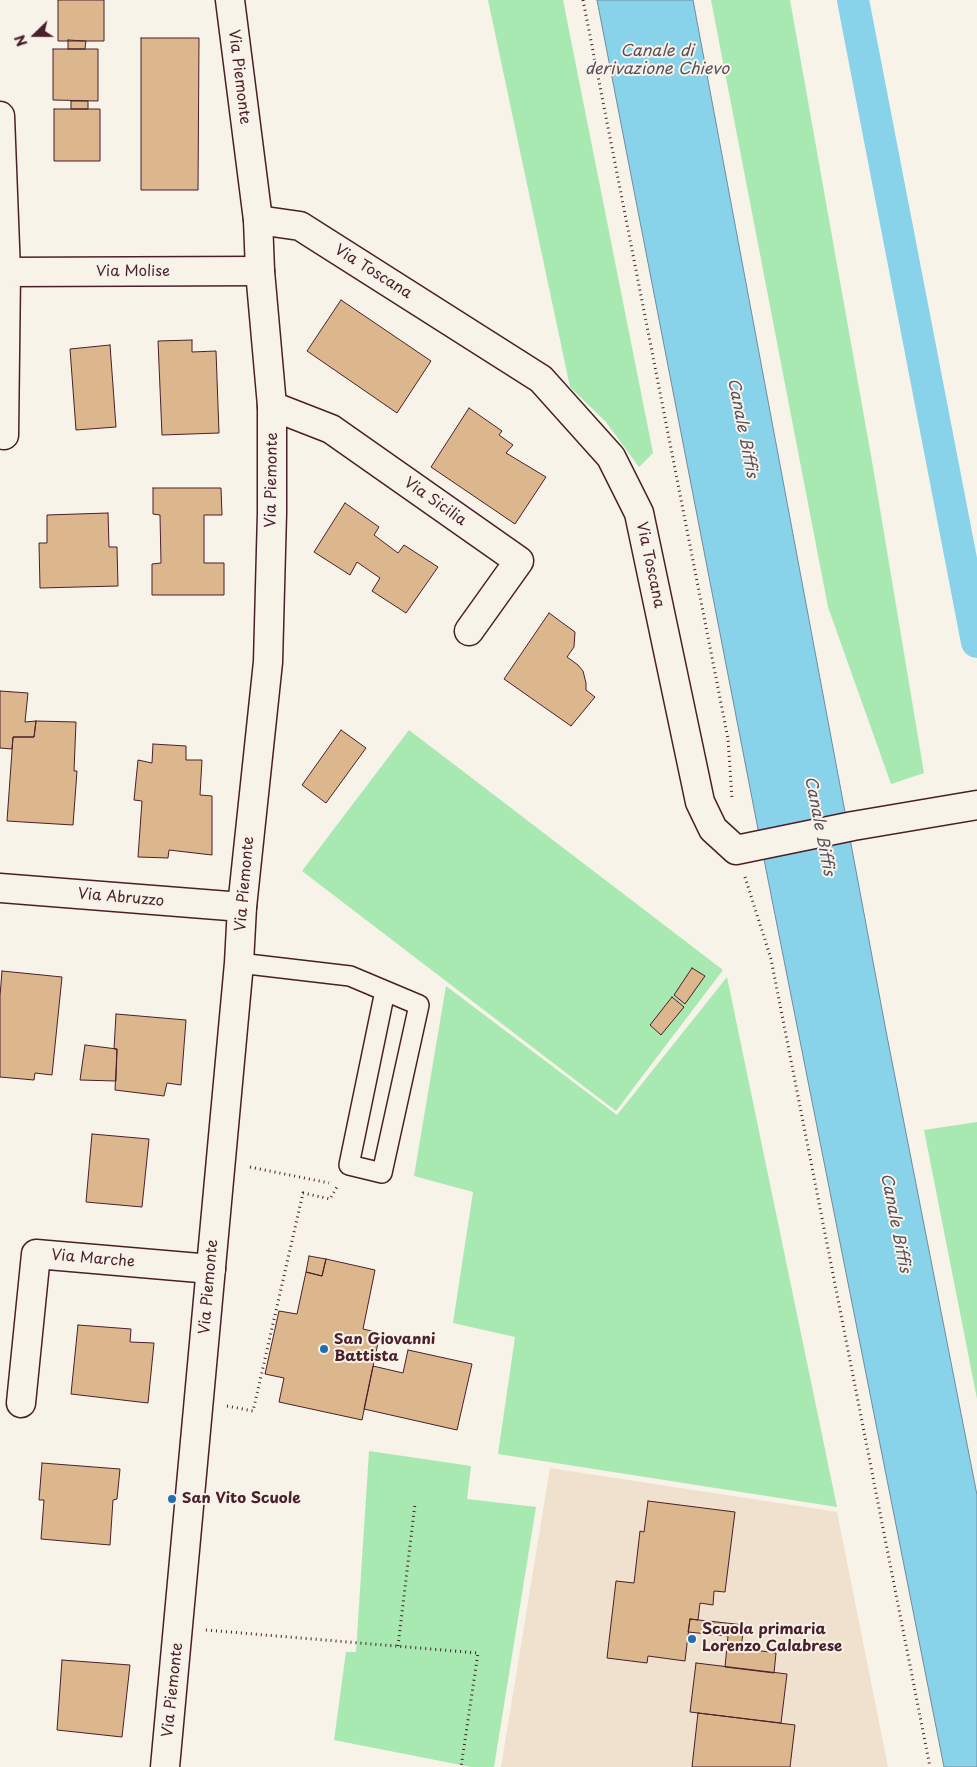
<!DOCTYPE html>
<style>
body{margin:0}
#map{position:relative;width:977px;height:1767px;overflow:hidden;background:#f7f3e8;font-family:"Playpen Sans",sans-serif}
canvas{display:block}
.north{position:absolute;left:10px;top:10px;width:50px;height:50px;-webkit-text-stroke:4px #f7f3e8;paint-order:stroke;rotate:248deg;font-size:14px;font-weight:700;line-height:20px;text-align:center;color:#4a1f2b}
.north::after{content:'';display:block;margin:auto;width:18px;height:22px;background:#4a1f2b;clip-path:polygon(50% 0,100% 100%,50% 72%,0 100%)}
</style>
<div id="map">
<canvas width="977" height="1767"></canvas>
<div class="north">N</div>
</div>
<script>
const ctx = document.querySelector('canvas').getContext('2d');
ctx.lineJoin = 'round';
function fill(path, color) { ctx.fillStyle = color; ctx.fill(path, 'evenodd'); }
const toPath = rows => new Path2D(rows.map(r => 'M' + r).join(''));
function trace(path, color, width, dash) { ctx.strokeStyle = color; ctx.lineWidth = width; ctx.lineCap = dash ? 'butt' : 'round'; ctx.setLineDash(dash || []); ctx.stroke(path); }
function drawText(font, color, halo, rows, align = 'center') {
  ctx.font = font + ' "Playpen Sans",sans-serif'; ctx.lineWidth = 4; ctx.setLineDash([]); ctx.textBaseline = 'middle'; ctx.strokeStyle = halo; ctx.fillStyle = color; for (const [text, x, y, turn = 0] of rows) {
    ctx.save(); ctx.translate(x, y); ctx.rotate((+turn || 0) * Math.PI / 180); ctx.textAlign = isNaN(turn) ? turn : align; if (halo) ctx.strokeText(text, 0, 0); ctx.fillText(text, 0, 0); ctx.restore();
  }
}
const built = toPath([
 [550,1468,837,1512,888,1767,501,1767]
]);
const green = toPath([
 [488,0,563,0,653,453,639,467,606,422,570,387],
 [711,0,790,0,873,467,924,773,891,784,828,607],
 [409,730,723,970,616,1111,302,871],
 [727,977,837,1507,498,1454,515,1337,453,1323,473,1192,414,1176,446,986,617,1115],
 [977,1122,977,1399,924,1130],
 [369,1451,471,1466,467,1499,536,1507,494,1767,471,1767,334,1740,346,1652,356,1652]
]);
const water = toPath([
 [597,0,693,0,886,1031,977,1495,977,1767,944,1767,757,824,597,0]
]);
const canal = toPath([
 [853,0,977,642]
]);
const building = toPath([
 [58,0,104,0,104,41,58,41,58,0],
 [141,38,199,38,198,190,141,190,141,38],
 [68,40,86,41,85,49,68,49,68,40],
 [53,49,98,49,98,101,53,100,53,49],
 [71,101,88,101,88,109,71,109,71,101],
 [54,109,100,109,100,161,54,161,54,109],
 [341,300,431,361,397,413,307,351,341,300],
 [192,340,192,352,216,351,219,433,162,435,158,341,192,340],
 [110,345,116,427,76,430,70,349,110,345],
 [469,408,502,431,499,435,513,445,506,453,546,477,515,524,431,467,469,408],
 [153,488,221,488,222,515,204,515,204,563,224,563,224,595,152,595,152,564,161,563,160,515,153,514,153,488],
 [345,503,379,527,374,535,398,553,404,545,438,567,406,613,372,591,380,578,357,562,350,575,314,552,345,503],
 [108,513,109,547,117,547,118,586,40,588,39,543,47,543,47,515,108,513],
 [549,613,575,632,574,647,567,657,578,665,583,671,586,683,586,690,595,697,571,726,504,679,549,613],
 [0,691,28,693,25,722,36,721,34,737,13,737,12,749,0,748,0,691],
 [36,721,76,722,74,771,77,771,73,825,7,821,13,737,34,737,36,721],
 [341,730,366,748,326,803,302,785,341,730],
 [153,744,186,746,186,760,202,760,200,795,212,796,212,855,169,850,168,858,138,857,142,801,134,800,138,760,152,763,153,744],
 [692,968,705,976,685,1004,674,995,692,968],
 [2,971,62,977,52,1075,35,1073,34,1080,0,1077,0,996,2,971],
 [672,997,684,1007,661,1035,650,1025,672,997],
 [116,1014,186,1020,181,1085,167,1083,164,1096,115,1090,117,1049,114,1049,116,1014],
 [85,1045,117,1049,116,1081,80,1080,85,1045],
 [92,1134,149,1139,142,1207,86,1202,92,1134],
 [309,1256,326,1259,322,1276,306,1272,309,1256],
 [326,1259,375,1270,363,1329,380,1333,362,1420,279,1402,284,1378,265,1374,279,1311,297,1314,306,1272,322,1276,326,1259],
 [78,1325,131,1329,130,1342,154,1343,148,1403,71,1394,78,1325],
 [408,1350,472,1364,457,1430,364,1409,373,1366,403,1373,408,1350],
 [42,1463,120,1469,117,1499,113,1500,110,1545,41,1539,44,1500,39,1500,42,1463],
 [648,1501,735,1512,725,1592,714,1591,713,1605,700,1603,698,1620,690,1619,685,1661,648,1656,647,1663,607,1658,616,1581,634,1583,640,1531,644,1532,648,1501],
 [690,1619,744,1625,741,1648,776,1653,774,1673,725,1667,728,1636,688,1632,690,1619],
 [62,1660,130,1665,122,1737,57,1730,62,1660],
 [696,1663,787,1674,781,1723,690,1712,696,1663],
 [698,1713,795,1725,790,1767,692,1767,698,1713]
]);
const path = toPath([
 [583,0,728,739,732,798],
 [745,877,771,959,930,1767],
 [250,1167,329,1183],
 [227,1406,253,1411,303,1193,330,1199,337,1187],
 [206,1630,478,1653,461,1767],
 [398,1646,415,1504]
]);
const service = toPath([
 [239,963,350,976,419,1005,382,1173,349,1165,385,991]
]);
const minor = toPath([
 [0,116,6,272,4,435],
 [258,220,300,226,541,379,611,457,639,513,700,802,713,829,736,850,853,826,977,805],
 [6,272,260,271],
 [272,406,331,429,519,561,469,631],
 [0,888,242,907],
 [21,1403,36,1254,211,1269]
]);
const tertiary = toPath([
 [165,1767,239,963,242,907,268,662,272,513,272,406,260,271,258,220,230,0]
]);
const markers = [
 [324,1349,5,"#1f6fb2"],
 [172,1499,5,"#1f6fb2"],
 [692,1639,5,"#1f6fb2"]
];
const streetNames = [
 ["Via Piemonte",239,77,83],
 ["Via Molise",133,272],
 ["Via Toscana",373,272,32],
 ["Via Piemonte",272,480,-89],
 ["Via Sicilia",435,502,35],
 ["Via Toscana",650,565,78],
 ["Via Piemonte",245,884,-85],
 ["Via Abruzzo",121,898,5],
 ["Via Marche",93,1259,5],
 ["Via Piemonte",209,1287,-85],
 ["Via Piemonte",173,1690,-84]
];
const poiNames = [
 ["San Giovanni",334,1340],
 ["Battista",334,1357],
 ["San Vito Scuole",182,1499],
 ["Scuola primaria",702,1630],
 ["Lorenzo Calabrese",702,1647]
];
const waterNames = [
 ["Canale di",657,52],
 ["derivazione Chievo",657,70],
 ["Canale Biffis",742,428,79],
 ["Canale Biffis",819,826,79],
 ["Canale Biffis",895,1223,79]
];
fill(built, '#efe1cd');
fill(green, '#a8e8b1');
fill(water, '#89d3ea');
trace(water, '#708b9e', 1);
trace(canal, '#89d3ea', 32);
fill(building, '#dcb68d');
trace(building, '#4a1f2b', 1);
trace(service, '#4a1f2b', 22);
trace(minor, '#4a1f2b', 31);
trace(tertiary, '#4a1f2b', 31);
trace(path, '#4a1f2b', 3, [1, 4]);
trace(service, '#f7f3e8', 19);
trace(minor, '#f7f3e8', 28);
trace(tertiary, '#f7f3e8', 28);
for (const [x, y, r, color] of markers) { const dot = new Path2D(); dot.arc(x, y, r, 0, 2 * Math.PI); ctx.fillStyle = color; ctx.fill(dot); trace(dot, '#f7f3e8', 2); }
drawText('15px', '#4a1f2b', '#f7f3e8', streetNames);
drawText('bold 15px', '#4a1f2b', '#f7f3e8', poiNames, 'left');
drawText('italic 16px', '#5a4c5b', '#f7f3e8', waterNames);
</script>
